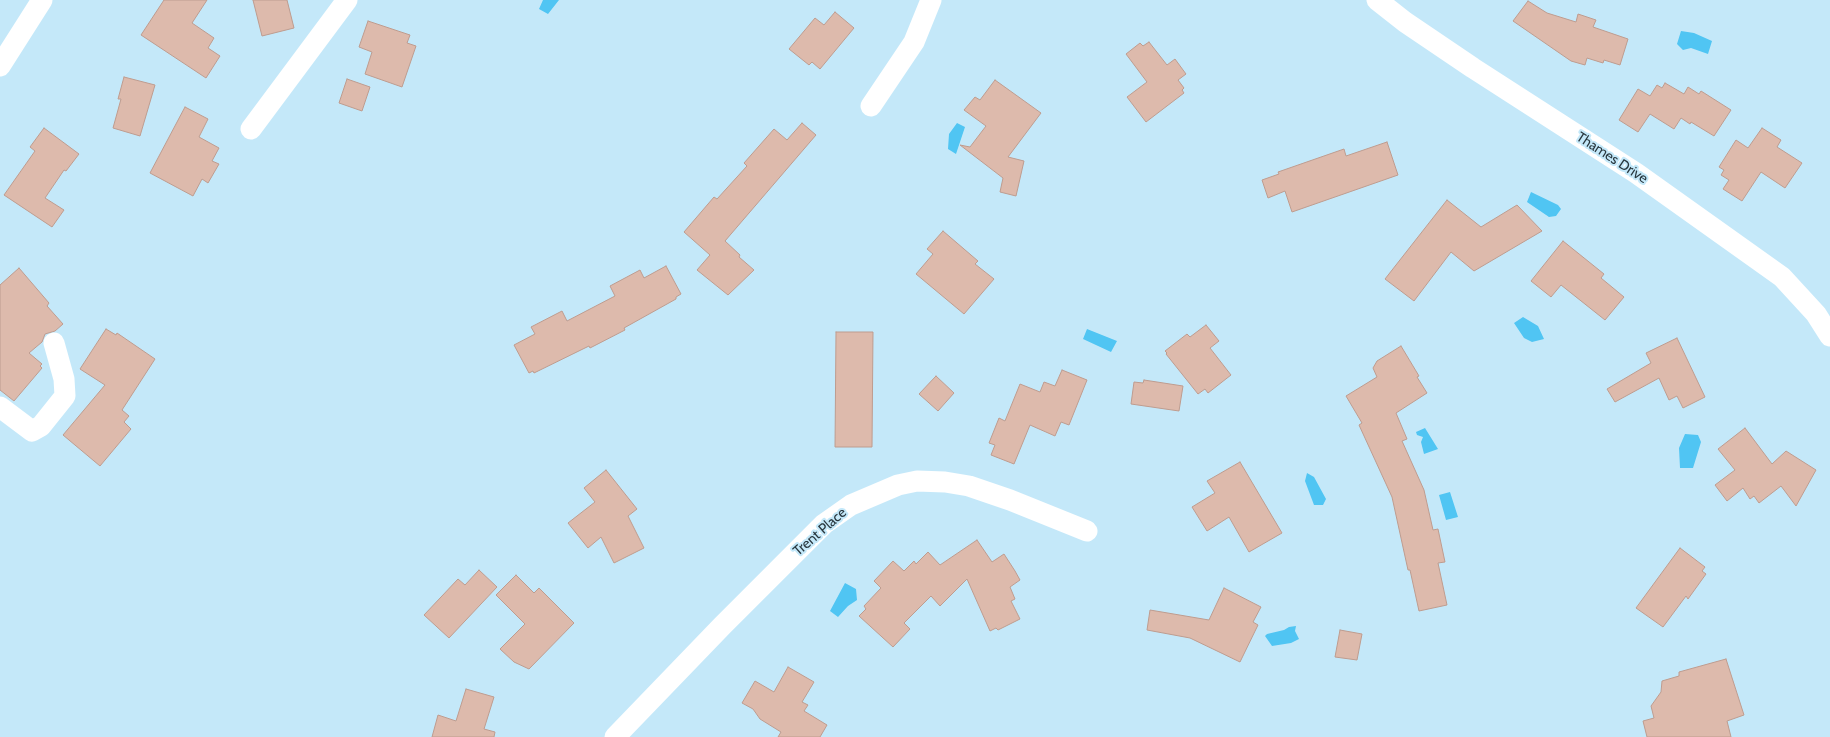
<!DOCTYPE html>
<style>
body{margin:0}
canvas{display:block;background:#c4e8f9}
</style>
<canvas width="1830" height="737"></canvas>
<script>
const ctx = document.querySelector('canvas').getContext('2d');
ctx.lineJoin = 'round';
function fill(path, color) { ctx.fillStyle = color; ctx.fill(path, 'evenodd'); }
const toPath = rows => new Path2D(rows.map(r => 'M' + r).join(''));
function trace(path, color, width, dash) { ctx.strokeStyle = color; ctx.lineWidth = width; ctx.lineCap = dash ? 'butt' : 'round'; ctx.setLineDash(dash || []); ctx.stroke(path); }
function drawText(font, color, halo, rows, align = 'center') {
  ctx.font = font + ' Cabin,sans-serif'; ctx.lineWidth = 4; ctx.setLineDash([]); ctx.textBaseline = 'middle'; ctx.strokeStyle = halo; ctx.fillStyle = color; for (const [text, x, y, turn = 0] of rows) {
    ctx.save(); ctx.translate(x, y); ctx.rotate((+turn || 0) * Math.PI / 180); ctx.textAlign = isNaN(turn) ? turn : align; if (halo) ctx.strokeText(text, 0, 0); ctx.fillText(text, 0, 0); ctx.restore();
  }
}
const water = toPath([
 [543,0,559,0,548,14,539,9],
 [1681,31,1694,33,1712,41,1708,54,1691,48,1683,50,1677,44],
 [957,123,965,127,956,154,948,149,949,134],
 [1531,192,1558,205,1561,209,1556,216,1549,217,1527,202],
 [1523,317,1538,326,1544,339,1532,342,1524,338,1514,323],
 [1087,329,1117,341,1111,352,1083,339],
 [1425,428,1438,449,1424,454,1421,442,1423,437,1417,435,1416,432],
 [1685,434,1698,435,1701,442,1693,468,1680,468,1679,448],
 [1307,473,1314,477,1326,499,1323,505,1314,505,1305,481],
 [1450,492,1458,517,1446,520,1439,495],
 [845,583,856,589,857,600,848,606,838,617,830,611],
 [1296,626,1295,631,1299,639,1291,643,1272,646,1265,636,1267,634,1284,630,1289,627]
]);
const building = toPath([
 [164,0,207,0,192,23,214,38,208,48,220,56,206,78,141,35,164,0],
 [253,0,287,0,294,28,262,36,253,0],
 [1528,1,1547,13,1576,22,1578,14,1596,20,1593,27,1628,39,1620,65,1604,60,1603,63,1587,58,1585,65,1571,61,1513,21,1528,1],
 [835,12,854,28,820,69,812,62,809,65,789,49,815,18,824,25,835,12],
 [368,21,410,35,407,43,416,46,402,87,365,74,372,52,359,47,368,21],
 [1149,42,1167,65,1175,59,1186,74,1178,80,1184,88,1182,90,1184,93,1146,122,1127,97,1147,82,1126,54,1140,43,1143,46,1149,42],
 [124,77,155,85,140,136,113,128,121,99,118,99,124,77],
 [347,79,370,87,362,111,339,103,347,79],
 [995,80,1041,113,1008,157,1024,161,1016,196,1000,192,1003,178,960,145,970,147,986,126,964,110,975,97,980,100,995,80],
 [1665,83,1684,94,1688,87,1699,94,1701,91,1731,110,1714,136,1691,122,1690,124,1681,118,1674,129,1650,114,1638,132,1619,120,1638,89,1650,96,1657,85,1662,88,1665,83],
 [185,107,208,119,199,137,219,148,212,161,219,164,208,183,202,179,193,196,150,173,185,107],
 [802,123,816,135,725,241,740,255,739,257,754,270,728,295,697,270,710,255,684,232,714,197,717,199,747,166,744,163,774,129,787,140,802,123],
 [44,128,79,154,66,171,64,170,45,198,64,210,52,227,4,195,35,151,30,147,44,128],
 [1762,128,1781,140,1777,147,1802,163,1785,188,1761,172,1742,201,1723,189,1729,180,1721,175,1724,170,1719,167,1736,140,1748,148,1762,128],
 [1387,142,1398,175,1292,212,1285,191,1268,198,1262,180,1279,174,1278,172,1344,149,1346,156,1387,142],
 [1447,200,1481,227,1517,205,1542,231,1474,271,1451,252,1414,301,1385,279,1447,200],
 [943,231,978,261,975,264,994,279,964,314,916,274,933,254,927,249,943,231],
 [1563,241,1604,274,1601,278,1624,297,1605,320,1561,285,1551,297,1531,281,1563,241],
 [666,266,681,294,676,297,676,299,624,328,625,330,590,348,589,346,534,373,533,371,529,373,514,345,535,334,531,327,562,311,567,321,615,296,610,286,640,270,644,278,666,266],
 [19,268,49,303,47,306,63,324,55,331,45,334,42,342,29,353,42,364,40,366,42,368,14,401,0,390,0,285,19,268],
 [1206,325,1219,341,1210,348,1231,375,1208,393,1205,389,1198,394,1166,354,1167,353,1165,351,1187,334,1190,337,1206,325],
 [106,329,116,335,117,333,155,359,122,410,129,416,124,422,131,429,100,466,63,435,105,385,80,369,106,329],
 [836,332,873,332,872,447,835,447,836,332],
 [1677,338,1705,397,1683,408,1677,396,1669,400,1659,378,1615,402,1607,389,1651,363,1646,353,1677,338],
 [1401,346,1419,376,1417,377,1427,393,1396,413,1407,439,1402,441,1424,490,1433,530,1438,529,1445,562,1438,563,1447,605,1419,611,1410,570,1408,570,1392,497,1359,425,1362,423,1346,396,1377,377,1373,368,1377,361,1401,346],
 [1062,370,1087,380,1069,425,1061,422,1055,436,1030,425,1014,464,991,455,995,445,989,443,999,418,1005,421,1020,384,1040,392,1044,382,1055,386,1062,370],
 [936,376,954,393,938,411,919,394,936,376],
 [1144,380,1183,386,1179,411,1131,404,1134,382,1143,383,1144,380],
 [1745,428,1772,464,1786,451,1816,470,1796,506,1781,486,1759,503,1754,496,1750,499,1743,488,1727,501,1715,485,1735,470,1718,449,1745,428],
 [1240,462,1282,533,1249,552,1229,517,1207,531,1192,507,1215,493,1207,481,1240,462],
 [606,470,637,509,628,516,644,548,614,563,601,537,588,548,568,523,595,502,584,488,606,470],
 [977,540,992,562,1004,554,1015,571,1020,580,1010,587,1015,599,1011,601,1020,619,998,630,996,628,990,631,967,579,940,606,931,596,904,623,910,629,893,647,859,616,866,609,864,606,881,588,874,581,893,561,904,571,914,561,916,564,928,552,940,565,977,540],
 [1680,548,1705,567,1702,571,1706,574,1688,599,1686,596,1663,627,1636,608,1680,548],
 [479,570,497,587,449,638,424,615,458,579,465,585,479,570],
 [516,575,534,593,539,588,574,623,529,669,514,662,500,649,525,624,496,595,516,575],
 [1224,588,1261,607,1253,622,1258,625,1240,662,1190,638,1147,630,1150,610,1209,620,1224,588],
 [1340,630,1362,634,1357,660,1335,657,1340,630],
 [1726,659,1744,715,1727,721,1731,737,1647,737,1643,721,1654,718,1651,706,1661,692,1662,681,1679,676,1679,672,1726,659],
 [788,667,814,682,802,702,808,705,804,711,827,725,820,737,778,737,781,732,760,719,753,709,742,703,755,681,774,692,788,667],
 [466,689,494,697,484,729,495,732,494,737,432,737,438,715,456,721,466,689]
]);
const street = toPath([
 [1377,0,1405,22,1473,68,1636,173,1782,277,1816,314,1830,336],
 [0,66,42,0],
 [871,106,914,42,931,0],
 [251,129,347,0],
 [0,407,32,431,41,426,65,396,64,379,54,343],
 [615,737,722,626,824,524,851,505,898,485,917,481,945,482,969,486,1010,500,1087,531]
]);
const streetNames = [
 ["Thames Drive",1612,158,33],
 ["Trent Place",820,532,-41]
];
fill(water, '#50c5f3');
fill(building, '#ddbaac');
trace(building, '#be9c8f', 1);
trace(street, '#fff', 21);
drawText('14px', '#29373e', '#c4e8f9', streetNames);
</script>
